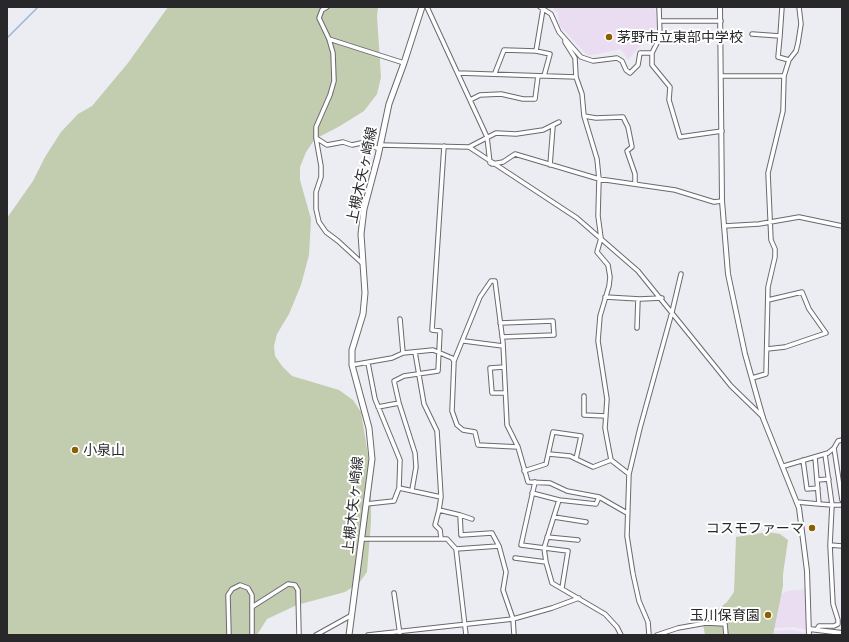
<!DOCTYPE html>
<meta charset="utf-8">
<style>
body{margin:0}
#map{position:relative;width:849px;height:642px;overflow:hidden;background:#ececf3;font-family:Commissioner,sans-serif}
canvas{display:block}
.frame{position:absolute;inset:0;border:8px solid #28282b;pointer-events:none}
</style>
<div id="map">
<canvas width="849" height="642"></canvas>
<div class="frame"></div>
</div>
<script>
const ctx = document.querySelector('canvas').getContext('2d');
ctx.lineJoin = 'round';
function fill(path, color) { ctx.fillStyle = color; ctx.fill(path, 'evenodd'); }
const toPath = rows => new Path2D(rows.map(r => 'M' + r).join(''));
function trace(path, color, width, dash) { ctx.strokeStyle = color; ctx.lineWidth = width; ctx.lineCap = dash ? 'butt' : 'round'; ctx.setLineDash(dash || []); ctx.stroke(path); }
function drawText(font, color, halo, rows, align = 'center') {
  ctx.font = font + ' Commissioner,"Noto Sans JP",sans-serif'; ctx.lineWidth = 4; ctx.setLineDash([]); ctx.textBaseline = 'middle'; ctx.strokeStyle = halo; ctx.fillStyle = color; for (const [text, x, y, turn = 0] of rows) {
    ctx.save(); ctx.translate(x, y); ctx.rotate((+turn || 0) * Math.PI / 180); ctx.textAlign = isNaN(turn) ? turn : align; if (halo) ctx.strokeText(text, 0, 0); ctx.fillText(text, 0, 0); ctx.restore();
  }
}
const education = toPath([
 [552,7,655,7,657,26,628,60,621,49,593,55,587,55,559,25,558,13],
 [806,589,807,630,794,627,729,631,769,601,787,591],
 [793,630,806,633,806,635,736,635,741,632]
]);
const green = toPath([
 [168,7,378,7,377,16,381,77,377,94,364,111,340,126,315,139,306,152,300,167,300,180,311,219,309,255,301,285,289,314,277,334,274,346,275,356,282,366,292,376,339,390,353,400,361,412,371,474,371,522,367,572,359,583,345,592,297,605,267,619,257,635,7,635,7,218,33,181,45,157,61,132,78,114,92,106,128,63],
 [768,532,780,534,788,540,783,574,783,586,773,635,705,635,703,624,709,616,727,602,734,592,736,537]
]);
const stream = toPath([
 [7,38,38,7]
]);
const minor = toPath([
 [327,7,322,10,319,18,329,39,333,53,334,81,330,95,316,127,316,138,321,166,321,177,316,192,316,209,319,222,326,232,338,241,362,263],
 [427,7,487,137,490,163],
 [540,7,551,14,559,32,581,57,593,61,617,58,622,61,626,70,630,73,638,65,640,53,652,53],
 [659,7,660,37,652,53,652,65,670,87,669,100,680,137,722,131],
 [660,21,721,21],
 [780,36,782,7],
 [329,39,404,63],
 [565,40,565,42,575,58,576,77,582,94,584,116,597,159,599,179,598,216,601,238,597,252,608,265,610,277,609,286,600,316,598,341,607,399,605,428,607,439,611,460,629,474],
 [536,51,543,9],
 [789,60,796,51,798,43,801,24,799,7],
 [458,73,576,77],
 [495,73,504,50,536,51,550,54,544,76],
 [721,76,784,76],
 [470,100,480,95,501,94,523,99,535,99,538,76],
 [584,116,596,118,623,117,628,127,632,147,627,151,635,174,635,183],
 [316,138,327,145,343,142,352,145,361,143,380,149],
 [381,145,469,147,577,218,638,271,731,386,763,417],
 [469,147,496,133,516,134,543,130,559,122],
 [492,164,503,162,515,154,599,179,675,190,714,202,722,201],
 [550,165,553,126],
 [724,226,759,224,799,217,842,226],
 [605,297,640,299,662,298],
 [400,319,403,353],
 [500,323,553,321,554,335,502,337],
 [637,328,638,299],
 [464,341,503,346],
 [767,349,785,347,826,333,809,309,802,292,768,300],
 [352,365,392,358,403,353,433,350,452,358,454,361],
 [504,367,490,368,492,393,505,393],
 [752,378,766,374,768,287,775,257,775,249,771,240,768,173,783,111,784,76,789,60,778,57,780,36,752,34],
 [584,396,584,415,606,416],
 [399,403,394,381,404,376,438,371,440,331,432,330,444,146],
 [378,407,399,403,415,453,416,467,412,490],
 [518,447,478,445,475,432,463,430,457,425,452,411,454,361,480,297,491,281,495,281,503,343,507,425,518,447,528,482,550,483,567,491,599,497,627,513],
 [834,448,842,500],
 [549,454,570,456,576,459],
 [803,460,807,489,818,488],
 [784,466,828,453,834,448,838,441,842,440],
 [524,471,546,464,553,432,581,436,576,459,593,467,611,460],
 [817,480,829,479],
 [535,482,521,545,568,551,562,588],
 [399,488,441,497,437,431,424,404,415,352],
 [532,493,559,500,544,548,546,562],
 [441,497,439,510,460,515,461,535,492,533,499,546],
 [559,500,596,504,599,497],
 [797,502,819,504,815,457],
 [366,504,394,501,399,488,400,460,375,399,368,363],
 [819,504,832,505,825,454],
 [439,510,435,525,440,530,441,538],
 [460,515,472,519],
 [554,517,586,522],
 [547,537,578,540],
 [362,539,447,539,456,549,466,635],
 [830,545,842,546],
 [456,549,499,546,506,572,503,590,513,619,514,635],
 [515,558,546,562,552,583,605,614,617,627,621,635],
 [394,593,400,635],
 [252,607,288,584,295,585,298,590,299,635],
 [817,629,819,626,834,626,838,624,838,620,833,604,830,545,832,505,842,505],
 [229,635,228,595,232,589,240,585,248,588,252,595,252,635],
 [316,635,352,615],
 [368,635,513,619,552,608,579,598],
 [649,635,648,622,639,601,633,574,627,536,629,474,640,428,672,312,681,274],
 [657,635,678,628,706,623,725,624,726,635]
]);
const tertiary = toPath([
 [720,7,722,201,728,274,745,354,763,418,799,508,807,571,809,635],
 [809,629,842,633]
]);
const secondary = toPath([
 [349,635,372,459,369,428,352,365,352,350,363,314,365,293,361,234,364,209,378,156,389,104,404,63,422,7]
]);
const markers = [
 [609,37,4,"#8a6100"],
 [75,450,4,"#8a6100"],
 [812,528,4,"#8a6100"],
 [768,615,4,"#8a6100"]
];
const poiNames = [
 ["茅野市立東部中学校",617,37],
 ["小泉山",83,450],
 ["コスモファーマ",804,528,"right"],
 ["玉川保育園",760,615,"right"]
];
const streetNames = [
 ["上槻木矢ヶ崎線",362,175,-78],
 ["上槻木矢ヶ崎線",353,505,-84]
];
fill(education, '#ebddf1');
fill(green, '#c2ccaf');
trace(stream, '#9ab4d8', 1.5);
trace(minor, '#6a696f', 5.5);
trace(tertiary, '#6a696f', 6);
trace(secondary, '#6a696f', 7);
trace(minor, '#fff', 3.5);
trace(tertiary, '#fff', 4);
trace(secondary, '#fff', 5);
for (const [x, y, r, color] of markers) { const dot = new Path2D(); dot.arc(x, y, r, 0, 2 * Math.PI); ctx.fillStyle = color; ctx.fill(dot); trace(dot, '#fff', 1.5); }
drawText('14px', '#28282b', '#fff', poiNames, 'left');
drawText('14px', '#28282b', '#fff', streetNames);
</script>
